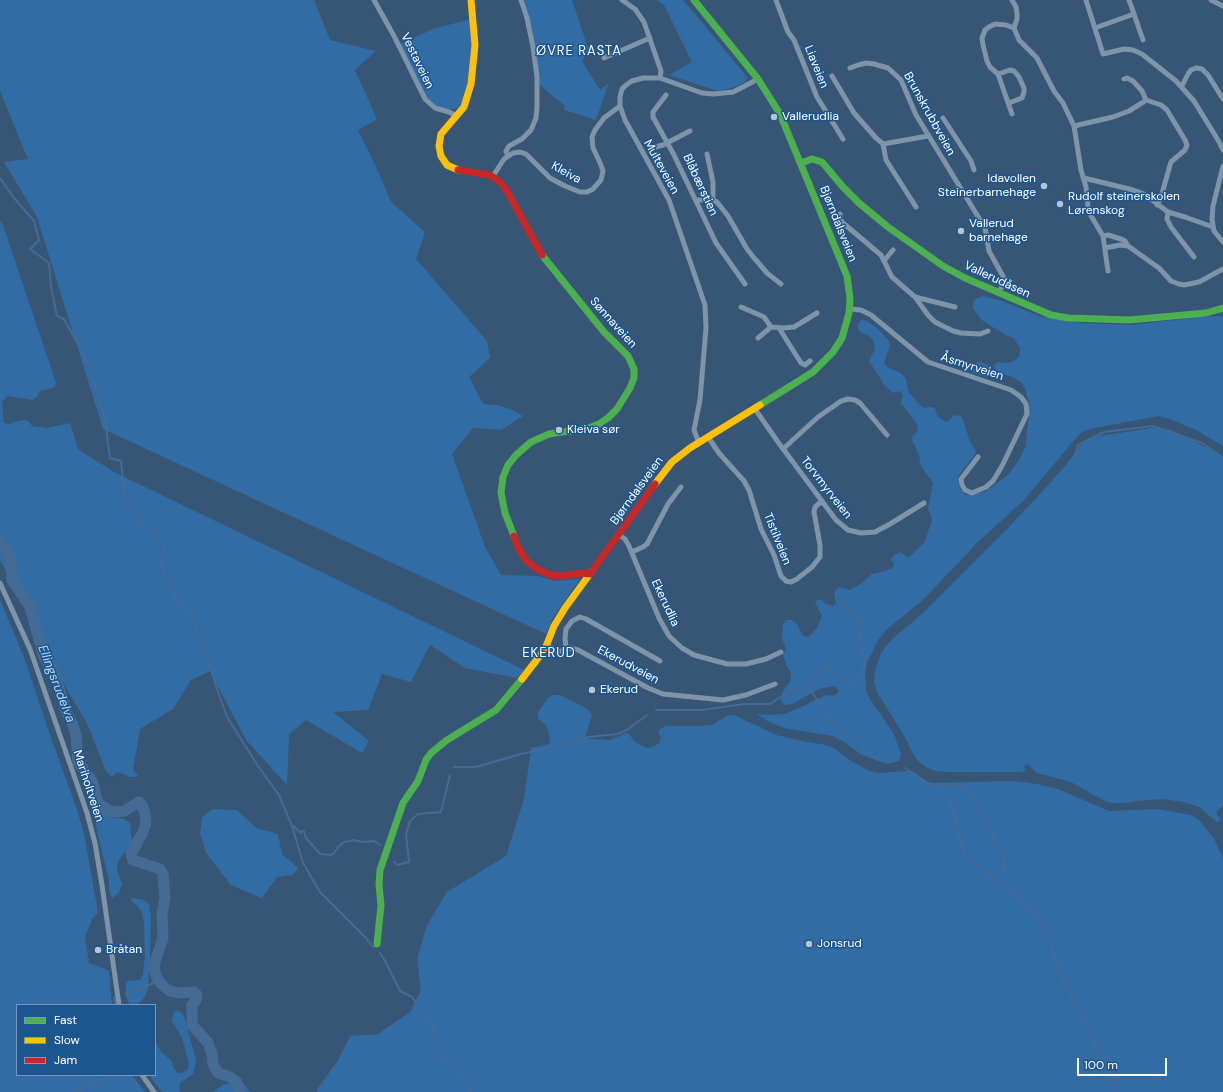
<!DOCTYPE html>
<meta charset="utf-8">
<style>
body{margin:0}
#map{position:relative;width:1223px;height:1092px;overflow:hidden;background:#375675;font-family:"DM Sans",sans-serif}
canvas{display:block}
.legend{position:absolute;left:16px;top:1004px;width:140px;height:72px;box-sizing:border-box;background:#1d558f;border:1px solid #7799bc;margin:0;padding:5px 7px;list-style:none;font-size:12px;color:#fff}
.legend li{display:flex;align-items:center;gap:8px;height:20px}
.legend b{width:20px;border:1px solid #7799bc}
.scale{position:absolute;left:1077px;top:1058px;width:90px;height:18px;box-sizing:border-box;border:2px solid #fff;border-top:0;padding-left:5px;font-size:12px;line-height:14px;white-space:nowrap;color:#fff;-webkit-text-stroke:3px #1d558f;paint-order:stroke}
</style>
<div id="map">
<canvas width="1223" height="1092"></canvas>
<ul class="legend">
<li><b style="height:5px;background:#4caf50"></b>Fast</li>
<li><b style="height:5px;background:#ffc107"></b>Slow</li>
<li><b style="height:5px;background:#c62828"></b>Jam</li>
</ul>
<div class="scale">100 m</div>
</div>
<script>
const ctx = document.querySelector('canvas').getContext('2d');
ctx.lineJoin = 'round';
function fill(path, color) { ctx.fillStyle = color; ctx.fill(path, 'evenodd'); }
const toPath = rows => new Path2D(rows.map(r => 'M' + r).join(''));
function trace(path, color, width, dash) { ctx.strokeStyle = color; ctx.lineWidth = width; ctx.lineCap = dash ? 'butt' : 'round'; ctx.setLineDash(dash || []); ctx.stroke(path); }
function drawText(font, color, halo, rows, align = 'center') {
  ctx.font = font + ' "DM Sans",sans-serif'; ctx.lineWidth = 3; ctx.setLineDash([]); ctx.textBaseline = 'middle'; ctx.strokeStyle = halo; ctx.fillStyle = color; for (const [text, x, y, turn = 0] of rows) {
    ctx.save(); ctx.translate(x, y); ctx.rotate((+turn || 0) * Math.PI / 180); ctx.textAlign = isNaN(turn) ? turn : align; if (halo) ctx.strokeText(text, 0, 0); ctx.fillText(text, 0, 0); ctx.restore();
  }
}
const green = toPath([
 [0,0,314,0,330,40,376,51,355,70,377,119,358,130,377,169,391,202,425,232,416,259,487,341,490,358,469,377,483,404,497,405,510,409,523,416,501,430,473,428,452,454,485,547,501,575,538,576,555,581,580,579,553,618,546,634,103,429,37,217,4,162,28,159,0,91],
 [523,0,572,0,589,51,582,61,600,90,609,83,596,120,564,110,565,106,540,85,531,25],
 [657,0,683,0,748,78,744,83,732,88,718,91,669,75,692,62,664,5],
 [472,19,473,37,468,91,461,108,448,110,441,109,429,102,399,44,436,28],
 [0,220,3,225,56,383,55,387,39,392,37,397,33,400,7,396,2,402,4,423,9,424,22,420,28,421,32,426,47,428,70,423,78,449,114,472,524,670,517,678,465,668,430,645,411,682,382,674,368,710,333,712,369,741,362,753,306,720,289,734,287,785,246,740,210,671,191,680,173,709,140,729,133,770,138,776,136,777,131,777,117,772,112,777,106,771,87,723,69,693,59,673,38,644,26,611,0,560],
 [984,296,1005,302,1039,316,1060,320,1080,323,1131,325,1201,317,1223,316,1223,446,1196,430,1170,419,1159,416,1094,428,1082,432,1076,438,1024,500,977,543,924,599,886,630,878,640,867,663,865,676,866,689,868,696,892,731,899,747,901,754,899,761,892,763,878,761,860,754,846,743,833,736,784,728,769,722,757,714,773,715,784,714,797,709,826,695,833,696,837,694,839,691,835,686,819,689,792,704,785,705,781,701,781,696,784,689,789,684,791,679,791,673,786,664,783,655,786,648,782,639,783,625,786,620,792,620,797,624,803,636,808,637,817,628,822,616,815,603,817,600,822,600,826,604,833,606,836,603,834,592,839,587,850,590,862,583,872,574,885,571,892,568,894,565,891,559,894,555,901,552,907,557,909,557,924,543,932,520,928,508,933,483,921,466,919,455,913,442,912,437,916,433,918,426,901,403,903,394,899,391,893,393,885,386,869,361,875,349,873,340,869,336,860,332,857,326,861,320,867,321,878,329,889,341,890,346,884,363,887,367,901,373,906,379,908,391,918,403,924,408,929,407,935,408,937,415,942,420,947,422,954,415,962,417,970,442,976,451,975,455,958,476,959,487,964,494,967,495,985,492,996,484,1009,474,1019,460,1025,448,1029,417,1029,404,1025,388,1022,383,1014,378,996,370,994,365,998,362,1009,363,1015,360,1019,357,1020,348,1014,338,1007,336,983,321,973,309,973,302,977,298],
 [977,361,991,366,986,377,972,372],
 [1153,428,1163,428,1173,431,1215,452,1223,459,1223,806,1217,811,1217,814,1221,820,1217,822,1199,807,1184,802,1163,799,1136,801,1123,803,1112,803,1103,800,1071,782,1037,773,1028,764,1024,766,1026,770,1025,771,1020,772,948,772,935,771,926,767,918,761,912,752,906,739,877,692,874,681,875,670,881,653,892,639,921,615,1006,530,1041,493,1066,465,1080,446,1088,440,1099,436],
 [0,600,24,657,52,741,76,806,84,833,98,913,92,919,85,937,89,963,109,971,112,1005,17,1005,17,1075,132,1075,145,1092,0,1092],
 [553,695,560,695,586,708,592,714,586,736,588,739,610,740,626,733,629,734,635,742,647,748,653,747,659,743,661,738,658,732,661,728,667,726,702,726,712,725,727,716,734,715,776,735,806,742,821,744,834,748,851,761,869,771,880,773,908,771,914,772,925,781,933,783,1014,781,1037,784,1058,789,1109,811,1157,809,1191,815,1199,820,1213,837,1223,858,1223,1092,317,1092,318,1088,339,1059,350,1036,378,1034,410,1012,421,990,417,959,427,925,447,892,506,856,524,799,531,748,550,744,549,733,545,724,538,718,538,712,548,698],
 [94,807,111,817,124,819,130,823,132,842,130,847,123,854,118,862,117,870,122,884,119,893,112,898,110,894,108,876,98,836,93,808],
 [213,809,237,810,256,828,278,834,282,854,298,868,293,875,277,877,262,898,231,885,206,853,200,833,202,817],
 [132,898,144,900,149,904,151,918,150,954,148,989,144,998,139,1003,130,1005,126,997,126,984,127,981,140,980,143,975,145,956,144,924,142,912,137,905,131,901],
 [175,1011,179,1011,183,1015,185,1019,196,1061,193,1074,181,1082,179,1087,180,1092,162,1092,149,1075,155,1075,155,1042,162,1053,172,1061,174,1069,178,1073,183,1073,188,1069,189,1064,182,1038,172,1021,173,1014],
 [243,1083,250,1092,213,1092,224,1084]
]);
const stream = toPath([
 [0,178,14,198,34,221,39,240,30,249,49,263,51,287,57,316,64,319,89,364,105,420,110,458,121,461,125,500,144,526,155,533,165,548,161,564,177,601,189,612,204,647,217,689,227,717,258,766,279,795,292,826,303,863,320,892,365,937,373,947],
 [1075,456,1078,445,1104,432,1153,426,1202,443,1223,458],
 [810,688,813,676,830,666,841,681,859,679,866,659,858,642,862,623,849,615,840,597],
 [656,710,702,710,744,704,770,704,790,691,806,687,810,688,824,712,834,724,857,737,865,750,875,758,889,763],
 [454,767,476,767,521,754,571,743,589,737,617,734,627,730,647,715],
 [905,768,931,785,965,786,978,804,1004,860,1005,871],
 [949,796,964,854,1021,900,1042,923,1062,973,1062,979,1112,1077,1118,1092],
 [293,826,301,833,302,831,304,831,306,838,320,854,331,855,334,853,338,847,344,842,354,840,362,842,374,841,380,845],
 [394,862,397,865,409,862,406,834,410,821,418,814,441,812,450,775],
 [380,953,384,959,400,991,412,997,432,1026,441,1056,469,1081,471,1092],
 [126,994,159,981],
 [114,997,115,1005],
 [74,1092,113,1075]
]);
const river = toPath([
 [0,542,11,559,12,580,30,607,44,657,55,674,66,711,73,725,76,735,78,762,92,781,98,803,110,811,118,812,124,811,139,802,142,805,145,813,146,823,143,832,131,854,133,860,160,869,163,874,165,898,162,914,163,938,155,962,154,968,156,976,161,984,170,991,179,993,194,992,197,995,196,1000,192,1005,192,1025,208,1043,212,1053,213,1064,218,1073,230,1077,237,1082,240,1092]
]);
const street = toPath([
 [374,0,394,36,425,99,435,108,449,112,457,116],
 [622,0,635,9,644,22,661,71,660,78],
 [776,0,788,32,794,40,817,97,843,139],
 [1012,0,1016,7,1017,13,1017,19,1014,28,1019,40,1037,58,1054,91,1063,103,1074,126,1081,170,1086,187,1088,207,1090,214,1103,236,1108,271],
 [1086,0,1103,54,1124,49,1133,50,1142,54,1176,81,1194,101,1218,140,1223,150],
 [1211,0,1223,6],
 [1134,14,1143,40],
 [1095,28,1134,14,1129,0],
 [604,58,650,38],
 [850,68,858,65,866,63,874,64,888,68,901,80,916,115,985,228,989,251,1004,278,1003,285,998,293],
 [998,74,1010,70,1014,71,1019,77,1024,88,1024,92,1022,98,1009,103],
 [832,76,854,113,876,138,883,144,928,136],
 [1182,86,1188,74,1191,70,1196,68,1202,69,1208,75,1223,99],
 [666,95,653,112,653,117,674,155,716,243,745,284],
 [1146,100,1161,105,1167,110,1185,140,1187,145,1185,150,1171,162,1161,197,1157,205],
 [1012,114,998,74,990,67,987,61,983,45,982,38,985,30,989,27,995,24,1006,25,1014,28],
 [943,118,971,161,974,170],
 [1074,126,1113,117,1129,111,1142,103,1146,100,1142,91,1133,81,1127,78,1124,79],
 [883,144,886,160,916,207],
 [652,148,663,145,690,131],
 [707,154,713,182,713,200],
 [508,156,506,151,509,146,522,139,531,130,536,118,537,108,537,77,533,47,527,18,521,0],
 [1223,166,1213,206,1212,219,1214,231,1223,242],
 [493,176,504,159,513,153,520,152,526,154,550,178,565,186,580,192,587,192,593,189,601,180,603,171,601,165,593,148,592,137,595,130,604,118,620,106],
 [1084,178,1133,190,1144,194,1168,212,1185,217,1213,227],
 [696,200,713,200,717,202,728,216,747,249,755,259,767,273,781,284],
 [1168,212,1167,219,1171,227,1194,257],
 [840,214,840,219,843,223,881,255,892,277,915,297,928,315,935,322,953,331,961,333,980,334,988,331],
 [1103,236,1108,235,1121,239,1125,241,1128,246],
 [1105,248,1120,245,1128,246,1159,268,1171,281,1179,284,1184,285,1199,282,1223,269],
 [884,261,893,250],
 [915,297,955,307],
 [741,307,764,317,771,327],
 [850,309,861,310,871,315,928,362,1011,390,1021,397,1026,404,1027,414,1002,466,993,481,986,487,972,493,965,490,962,485,961,479,978,457],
 [779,328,801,363,805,365,810,361],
 [758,338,771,327,784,328,794,327,817,313],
 [755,409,778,442,836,520,848,530,861,533,875,532,890,524,924,503],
 [708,437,719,453,744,481,749,490,761,529,774,555,781,576,786,581,791,582,797,579,812,567,820,557,820,545,814,512,815,507,822,501],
 [699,443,694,430,700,400,706,328,705,305,669,200,625,120,620,106,620,97,622,89,626,85,632,81,643,78,660,78,702,93,714,94,733,92,743,87,758,79],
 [783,449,818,417,841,401,848,399,855,400,860,403,887,435],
 [619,535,625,539,629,546,659,618,669,636,682,648,694,655,727,664,746,664,766,659,781,652],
 [632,552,643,547,647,544,668,504,681,487],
 [0,583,30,649,87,813,95,843,102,885,119,1005],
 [546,644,558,652,569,648,578,650,648,688,663,694,723,700,746,695,775,684],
 [566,648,565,638,566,629,572,621,580,617,586,619,660,661],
 [142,1075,154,1092]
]);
const fast = toPath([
 [694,0,758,79,780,114,847,276,850,298,849,313,842,338,833,352,813,372,760,405],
 [801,163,812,159,822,162,843,187,859,203,888,227,943,266,965,278,1051,315,1068,318,1129,320,1206,313,1223,308],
 [514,536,505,513,501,493,503,477,508,465,516,455,531,442,549,434,589,428,599,424,609,417,617,409,630,388,634,378,634,369,628,356,604,332,542,255],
 [377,944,381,905,379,885,380,870,403,803,418,781,426,760,431,753,447,740,496,710,522,679]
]);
const slow = toPath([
 [458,170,447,165,441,156,439,146,441,134,464,107,471,84,475,45,471,0],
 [655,484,672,462,690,448,760,405],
 [522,679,545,649,554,626,565,608,592,571]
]);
const jam = toPath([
 [458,170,490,175,501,183,507,191,542,255],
 [514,536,518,548,526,560,537,569,550,575,561,576,581,573,591,574],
 [592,571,655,484]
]);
const markers = [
 [774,117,4,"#b9c4cf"],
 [1044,186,4,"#b9c4cf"],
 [1060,204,4,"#b9c4cf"],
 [961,231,4,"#b9c4cf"],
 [559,430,4,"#b9c4cf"],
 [592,690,4,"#b9c4cf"],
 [809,944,4,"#b9c4cf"],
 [98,950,4,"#b9c4cf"]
];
const streetNames = [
 ["Vestaveien",417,61,64],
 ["Liaveien",816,67,68],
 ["Brunskrubbveien",929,114,61],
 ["Multeveien",661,167,61],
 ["Kleiva",566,173,29],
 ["Blåbærstien",700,185,65],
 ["Bjørndalsveien",838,224,68],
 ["Vallerudåsen",997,280,25],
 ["Sønnaveien",613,323,48],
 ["Åsmyrveien",972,367,18],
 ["Torvmyrveien",826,488,52],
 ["Bjørndalsveien",637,491,-54],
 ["Tistilveien",777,539,68],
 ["Ekerudlia",665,603,65],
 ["Ekerudveien",628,665,28],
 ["Mariholtveien",88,786,72]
];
const poiNames = [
 ["Vallerudlia",782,117],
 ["Idavollen",1036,179,"right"],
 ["Steinerbarnehage",1036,193,"right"],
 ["Rudolf steinerskolen",1068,197],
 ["Lørenskog",1068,211],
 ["Vallerud",969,224],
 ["barnehage",969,238],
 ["Kleiva sør",567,430],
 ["Ekerud",600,690],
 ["Jonsrud",817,944],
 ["Bråtan",106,950]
];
const neighbourhoodNames = [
 ["ØVRE RASTA",579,52],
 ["EKERUD",549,654]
];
const waterNames = [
 ["Ellingsrudelva",56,684,69]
];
fill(green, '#326ca5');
trace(stream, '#446b93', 2);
trace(river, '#446b93', 11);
trace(street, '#7e94a8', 5);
trace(fast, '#4caf50', 7);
trace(slow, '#ffc107', 7);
trace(jam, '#c62828', 7);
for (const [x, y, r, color] of markers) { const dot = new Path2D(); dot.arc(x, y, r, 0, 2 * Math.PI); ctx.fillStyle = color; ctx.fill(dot); trace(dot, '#1d558f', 1.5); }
drawText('12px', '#fff', '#1d558f', streetNames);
drawText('12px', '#fff', '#1d558f', poiNames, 'left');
ctx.letterSpacing = '1px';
drawText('13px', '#fff', '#1d558f', neighbourhoodNames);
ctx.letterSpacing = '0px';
drawText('italic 13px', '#b8d7f4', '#1d558f', waterNames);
</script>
